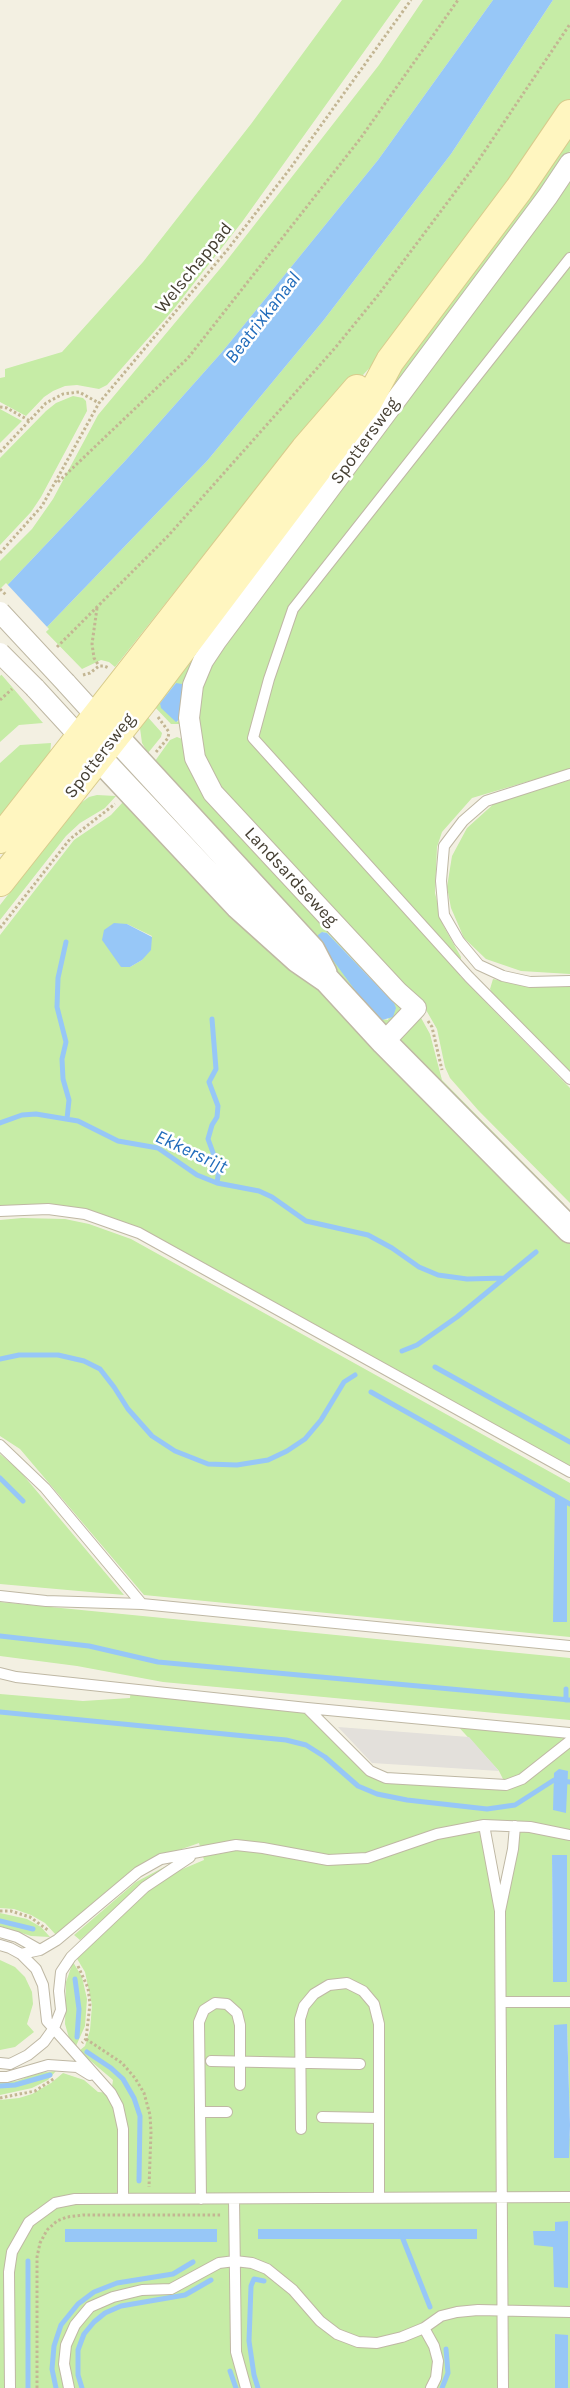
<!DOCTYPE html>
<style>
body{margin:0}
canvas{display:block;background:#f3f0e2}
</style>
<canvas width="570" height="2388"></canvas>
<script>
const ctx = document.querySelector('canvas').getContext('2d');
ctx.lineJoin = 'round';
function fill(path, color) { ctx.fillStyle = color; ctx.fill(path, 'evenodd'); }
const toPath = rows => new Path2D(rows.map(r => 'M' + r).join(''));
function trace(path, color, width, dash) { ctx.strokeStyle = color; ctx.lineWidth = width; ctx.lineCap = dash ? 'butt' : 'round'; ctx.setLineDash(dash || []); ctx.stroke(path); }
function drawText(font, color, halo, rows, align = 'center') {
  ctx.font = font + ' Karla,sans-serif'; ctx.lineWidth = 5; ctx.setLineDash([]); ctx.textBaseline = 'middle'; ctx.strokeStyle = halo; ctx.fillStyle = color; for (const [text, x, y, turn = 0] of rows) {
    ctx.save(); ctx.translate(x, y); ctx.rotate((+turn || 0) * Math.PI / 180); ctx.textAlign = isNaN(turn) ? turn : align; if (halo) ctx.strokeText(text, 0, 0); ctx.fillText(text, 0, 0); ctx.restore();
  }
}
const green = toPath([
 [342,0,401,0,242,222,173,310,107,385,99,389,77,385,65,386,53,391,44,397,26,416,0,402,0,378,5,377,5,369,62,352,143,262,251,124],
 [423,0,493,0,378,160,222,352,125,461,0,593,0,561,32,529,53,499,98,415,224,264,379,65],
 [553,0,570,0,570,99,508,189,374,363,241,508,115,667,109,662,101,660,82,669,44,630,207,461,323,321,451,154],
 [570,133,570,151,558,170,212,635,180,724,171,724,151,703],
 [176,683,180,719,178,722,160,703],
 [570,175,570,769,472,798,442,832,437,847,435,893,443,925,461,957,460,976,570,1088,570,1203,478,1110,450,1078,445,1067,437,1029,426,1010,213,780,198,740,198,698,213,657],
 [73,396,83,398,86,401,87,411,41,497,31,512,0,545,0,458,46,411,56,403],
 [0,409,22,421,0,443],
 [0,673,43,723,19,725,0,742],
 [145,714,162,733,161,737,148,753,142,743,140,728],
 [177,737,182,739,186,753,401,1006,401,1010,389,1025,384,1026,364,1011,263,877,155,761,170,740],
 [322,932,327,933,394,1003,388,1020,378,1018,363,1001],
 [51,743,50,756,0,831,0,763,20,745],
 [570,780,570,974,521,971,486,959,464,938,451,908,447,887,452,856,467,828,498,800],
 [97,795,116,796,105,808,80,823,66,836,0,920,0,905,77,806,89,797],
 [123,802,319,987,570,1240,570,1472,178,1254,85,1214,0,1211,0,935,74,840,111,815],
 [127,924,152,936,142,960,130,967,121,967],
 [493,979,525,986,570,985,570,1075,495,998,490,989],
 [420,1016,430,1034,442,1080,564,1204,557,1206,401,1048,399,1039],
 [22,1218,65,1219,89,1224,131,1239,570,1483,570,1637,144,1595,20,1449,0,1436,0,1220],
 [0,1454,19,1470,124,1595,0,1584],
 [0,1602,570,1658,570,1720,163,1682,77,1666,0,1656],
 [131,1688,307,1708,370,1771,506,1785,499,1771,454,1722,570,1733,570,2125,567,2025,554,2025,570,2140,570,2388,568,2388,555,2334,555,2388,0,2388,0,2100,19,2098,32,2094,51,2083,63,2073,84,2080,98,2092,111,2093,113,2080,79,2051,85,2046,90,2030,92,2005,85,1972,76,1957,152,1888,171,1874,204,1860,199,1843,159,1857,56,1935,45,1923,31,1915,14,1909,0,1908,0,1694,83,1701,130,1698],
 [485,1826,515,1826,500,1909],
 [567,1855,567,1981,553,1982,552,1856],
 [65,2229,217,2229,217,2242,66,2242],
 [259,2229,477,2229,477,2239,259,2239],
 [168,1865,146,1881,80,1940,74,1935,136,1882],
 [0,1913,27,1919,41,1927,50,1937,31,1936,0,1926],
 [0,1960,15,1967,25,1977,32,1992,33,2004,27,2024,34,2032,15,2047,0,2050],
 [73,1962,82,1977,87,1999,85,2026,76,2046,69,2038,65,2024,66,1982],
 [56,2071,48,2080,32,2088,0,2095,0,2083,17,2081,38,2073]
]);
const parking = toPath([
 [338,1727,469,1737,499,1771,372,1763]
]);
const water = toPath([
 [493,0,553,0,451,154,323,321,207,461,44,630,0,593,125,461,222,352,378,160],
 [176,683,182,684,183,687,180,719,176,722,161,708,160,703],
 [114,923,127,924,152,937,151,950,142,960,130,967,121,967,102,940,104,930],
 [322,932,327,933,394,1003,396,1008,393,1017,382,1020,363,1001,318,940,318,935],
 [555,1495,567,1502,567,1622,553,1622],
 [559,1769,568,1771,566,1813,553,1810,554,1773],
 [552,1855,567,1855,567,1982,553,1982],
 [567,2024,570,2125,569,2158,554,2158,554,2025],
 [568,2221,568,2288,554,2287,553,2247,534,2245,533,2231,555,2231,555,2222],
 [65,2229,217,2229,217,2242,65,2242],
 [258,2229,477,2229,477,2239,258,2239],
 [555,2334,568,2335,568,2388,555,2388]
]);
const pier = toPath([
 [6,583,49,629,0,676,0,589]
]);
const stream = toPath([
 [66,942,58,978,57,1007,66,1042,62,1059,63,1079,69,1100,67,1119],
 [212,1019,216,1069,209,1082,218,1106,217,1117,212,1125,208,1139,219,1169,217,1183],
 [0,1123,22,1115,36,1114,78,1121,118,1141,158,1148,197,1175,217,1183,259,1191,272,1197,306,1221,368,1235,392,1248,419,1267,438,1275,467,1279,505,1278],
 [402,1351,417,1345,457,1317,536,1252],
 [0,1359,19,1355,58,1355,84,1361,100,1369,114,1387,128,1409,152,1436,175,1451,208,1464,237,1465,268,1460,287,1451,305,1439,321,1420,344,1382,355,1375],
 [435,1367,570,1442],
 [371,1392,570,1504],
 [0,1478,23,1501],
 [0,1636,89,1646,158,1662,570,1700],
 [566,1700,566,1689],
 [0,1712,286,1740,306,1745,325,1757,358,1786,377,1794,407,1800,487,1809,515,1805,554,1780,570,1782],
 [0,1921,33,1929],
 [75,1979,79,2009,77,2037],
 [87,2052,111,2068,123,2079,134,2098,140,2116,139,2181],
 [0,2086,15,2085,50,2075],
 [401,2234,430,2307],
 [230,2371,236,2388],
 [28,2388,28,2261],
 [56,2388,52,2369,54,2346,61,2325,78,2304,94,2292,117,2283,173,2274,193,2262],
 [82,2388,78,2375,78,2350,84,2334,94,2322,105,2313,121,2306,185,2295,211,2280],
 [258,2388,254,2375,249,2341,251,2286,254,2279,264,2281],
 [442,2388,448,2373,446,2349]
]);
const path = toPath([
 [0,407,7,408,30,421],
 [0,452,46,403,63,394,79,392,99,403],
 [58,482,188,358,360,139,458,0],
 [0,553,42,506,99,403,228,249,289,170,411,0],
 [97,608,92,644,94,658,99,666],
 [57,647,168,536,335,348,379,294,476,164,570,24],
 [83,675,90,673,99,666,104,666,109,668],
 [0,700,12,689],
 [158,717,169,732],
 [156,752,168,738,169,732],
 [0,928,70,839,115,804],
 [428,1021,432,1027,442,1070],
 [0,1911,11,1911,30,1917,49,1931],
 [78,1966,88,1988,90,2004,86,2039,82,2043],
 [86,2039,122,2063,135,2078,144,2093,150,2115,151,2132,149,2187],
 [0,2098,35,2091,55,2078],
 [37,2388,37,2257,40,2243,47,2230,57,2221,67,2217,83,2215,222,2215]
]);
const service = toPath([
 [570,258,293,609,269,679,253,738,469,977,570,1079],
 [570,774,486,801,463,821,444,846,441,881,444,915,459,941,479,965,503,976,530,982,570,981],
 [0,1211,48,1209,85,1214,139,1233,570,1472],
 [0,1445,45,1488,142,1604],
 [0,1596,46,1601,142,1604,570,1646],
 [0,1673,16,1677,307,1708,570,1733],
 [307,1708,370,1771,386,1778,506,1785,522,1779,570,1741],
 [484,1825,500,1911,513,1849,515,1826],
 [500,1911,503,2388],
 [0,1932,17,1937,40,1950],
 [0,1945,10,1948,21,1954,36,1969,43,1985,47,2021,111,2093,118,2106,123,2129,123,2198],
 [21,1954,40,1950,57,1940,138,1872,161,1859,236,1845,263,1848,328,1860,367,1858,437,1834,484,1825,530,1827,570,1835],
 [501,2002,570,2002],
 [211,2061,360,2064],
 [0,2063,10,2064,28,2055,44,2042,54,2028,61,2010,59,1991,61,1972,71,1957,145,1887,190,1857],
 [0,2077,7,2077,48,2065,77,2067,90,2075],
 [200,2112,227,2112],
 [322,2117,379,2118],
 [301,2129,300,2019,304,2006,314,1994,329,1985,347,1983,363,1991,374,2004,379,2024,379,2198],
 [201,2199,199,2022,204,2010,215,2003,227,2004,237,2013,240,2025,240,2085],
 [234,2199,236,2352,246,2388],
 [424,2328,434,2346,438,2361,436,2378,431,2388],
 [10,2388,9,2272,12,2252,29,2222,55,2203,75,2199,570,2197],
 [69,2388,64,2364,66,2345,75,2325,90,2307,113,2297,142,2290,171,2289,219,2263,235,2261,252,2263,267,2269,293,2290,320,2321,337,2334,358,2342,377,2343,402,2337,424,2328,441,2316,457,2312,478,2310,570,2312]
]);
const minor = toPath([
 [66,683,96,716],
 [35,688,80,737],
 [384,1042,416,1008,398,992,213,793,195,758,189,718,193,685,203,661,217,640,548,196,570,163]
]);
const tertiary = toPath([
 [101,721,312,950,324,973],
 [86,744,238,906,298,960,327,980,384,1042,570,1230]
]);
const secondary = toPath([
 [0,839,305,449,357,389],
 [0,882,143,701,368,402,390,361,519,189,570,114]
]);
const pathBridge = toPath([
 [0,589,6,595]
]);
const minorBridge = toPath([
 [0,612,66,683],
 [0,653,35,688]
]);
const streetNames = [
 ["Welschappad",194,268,-51],
 ["Spottersweg",365,441,-54],
 ["Spottersweg",100,756,-52],
 ["Landsardseweg",291,877,47]
];
const waterNames = [
 ["Beatrixkanaal",263,318,-52],
 ["Ekkersrijt",191,1152,25]
];
fill(green, '#c6eca6');
fill(parking, '#e3e0db');
fill(water, '#97c7f7');
fill(pier, '#f3f0e2');
trace(stream, '#97c7f7', 5);
trace(service, '#bfb8a4', 12);
trace(minor, '#bfb8a4', 22);
trace(tertiary, '#bfb8a4', 28);
trace(secondary, '#d8cb8c', 30);
trace(path, '#c3b693', 3, [2.5, 2.5]);
trace(service, '#fff', 10);
trace(minor, '#fff', 20);
trace(tertiary, '#fff', 25);
trace(secondary, '#fff6c0', 28);
trace(minorBridge, '#bfb8a4', 22, []);
trace(pathBridge, '#c3b693', 3, [2.5, 2.5]);
trace(minorBridge, '#fff', 20);
drawText('18px', '#453f32', '#fff', streetNames);
drawText('italic 19px', '#216cbb', '#fff', waterNames);
</script>
